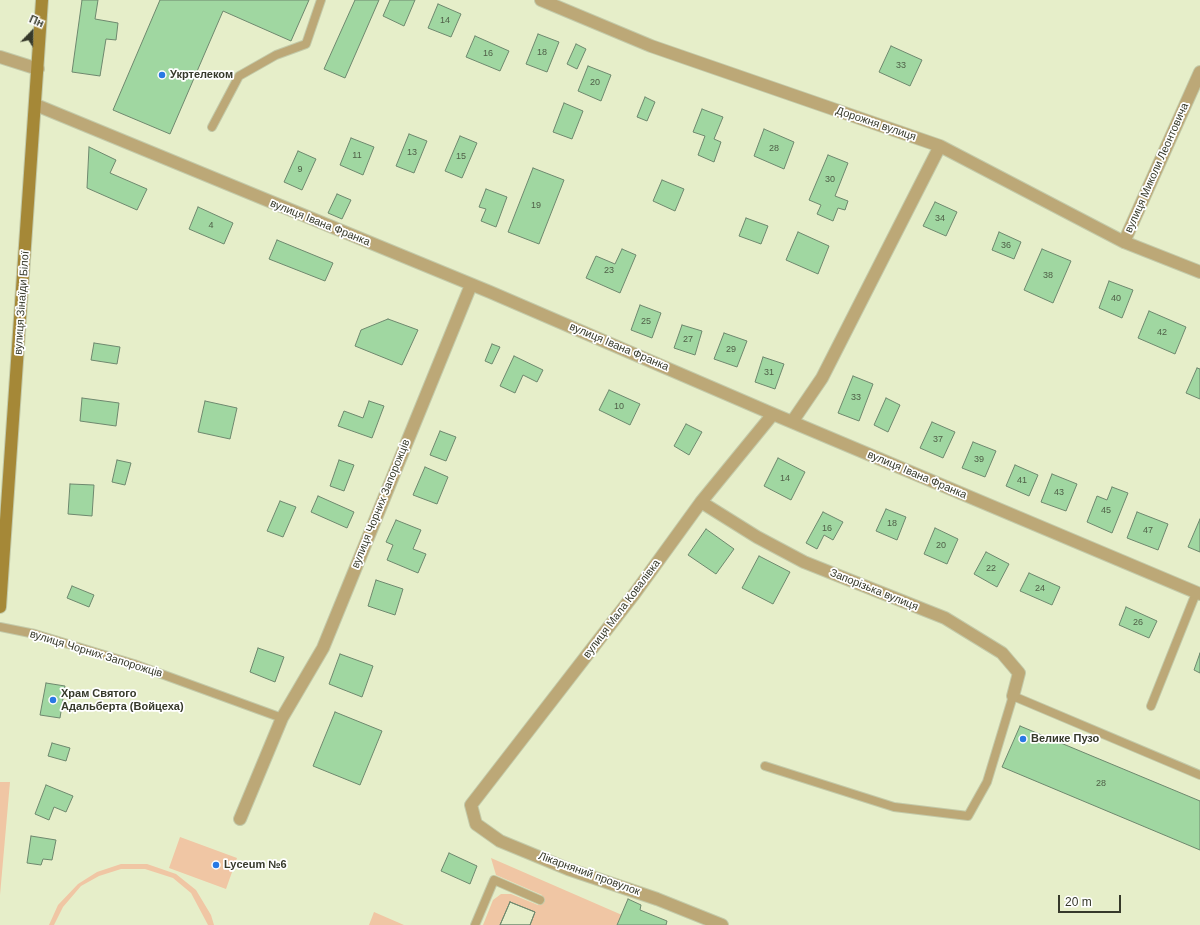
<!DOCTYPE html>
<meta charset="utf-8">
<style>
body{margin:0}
#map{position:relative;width:1200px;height:925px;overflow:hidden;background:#e6eec9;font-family:Helvetica,sans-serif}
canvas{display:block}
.north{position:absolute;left:12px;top:12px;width:40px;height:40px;-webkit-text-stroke:3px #fff;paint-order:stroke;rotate:23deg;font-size:11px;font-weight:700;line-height:16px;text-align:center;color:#36392a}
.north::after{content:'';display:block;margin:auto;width:14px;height:18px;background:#36392a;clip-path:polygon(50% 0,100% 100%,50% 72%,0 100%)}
.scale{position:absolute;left:1058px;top:895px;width:63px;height:18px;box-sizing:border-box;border:2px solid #36392a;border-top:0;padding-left:5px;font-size:12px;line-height:14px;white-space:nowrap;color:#36392a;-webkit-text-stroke:3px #fff;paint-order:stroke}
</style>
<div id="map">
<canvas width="1200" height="925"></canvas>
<div class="north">Пн</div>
<div class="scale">20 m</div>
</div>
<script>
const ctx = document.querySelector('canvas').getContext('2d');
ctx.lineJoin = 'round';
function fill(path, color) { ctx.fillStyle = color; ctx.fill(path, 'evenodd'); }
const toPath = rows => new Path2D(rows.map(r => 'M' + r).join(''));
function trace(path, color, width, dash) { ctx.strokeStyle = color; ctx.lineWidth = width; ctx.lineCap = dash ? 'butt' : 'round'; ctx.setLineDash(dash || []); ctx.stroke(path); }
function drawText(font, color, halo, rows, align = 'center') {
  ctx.font = font + ' Helvetica,sans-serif'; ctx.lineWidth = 3.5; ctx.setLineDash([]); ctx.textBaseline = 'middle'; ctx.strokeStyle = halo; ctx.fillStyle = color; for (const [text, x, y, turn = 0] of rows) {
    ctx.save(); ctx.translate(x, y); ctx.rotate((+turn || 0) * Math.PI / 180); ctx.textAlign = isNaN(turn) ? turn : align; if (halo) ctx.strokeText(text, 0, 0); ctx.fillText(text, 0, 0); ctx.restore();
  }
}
const green = toPath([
 [0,782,10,782,0,895],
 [180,837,237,858,226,889,169,868],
 [491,858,622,915,617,925,530,925,535,912,510,902,500,925,483,925,493,900,501,894,511,894,538,905,542,895,496,875],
 [121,864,147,864,176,874,196,890,211,915,214,925,208,925,191,893,173,878,145,869,121,869,99,876,81,886,63,907,54,925,49,925,58,905,78,884,97,872],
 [374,912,404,925,369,925]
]);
const building = toPath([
 [82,0,98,0,95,19,118,23,116,40,106,39,100,76,72,72,82,0],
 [160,0,309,0,291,41,223,11,170,134,113,110,160,0],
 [355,0,379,0,345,78,324,69,355,0],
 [390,0,415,0,404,26,383,16,390,0],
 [438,4,461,14,451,37,428,28,438,4],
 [538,34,559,42,547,72,526,64,538,34],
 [475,36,509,51,500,71,466,57,475,36],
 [576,44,586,49,577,69,567,64,576,44],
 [891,46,922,60,910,86,879,72,891,46],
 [588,66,611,75,601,101,578,91,588,66],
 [645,97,655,102,647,121,637,117,645,97],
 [564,103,583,111,572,139,553,132,564,103],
 [702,109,723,117,714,139,721,142,714,162,698,155,705,136,693,132,702,109],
 [764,129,794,142,784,169,754,156,764,129],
 [409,134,427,141,414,173,396,166,409,134],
 [460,136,477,143,462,178,445,171,460,136],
 [351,138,374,147,363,175,340,165,351,138],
 [89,147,116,160,110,173,147,189,137,210,87,188,89,147],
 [298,151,316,159,302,190,284,182,298,151],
 [828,155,848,163,835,196,848,201,845,210,838,208,833,221,817,214,821,205,809,200,828,155],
 [533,168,564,180,539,244,508,232,533,168],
 [662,180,684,189,675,211,653,201,662,180],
 [486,189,507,197,496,227,481,221,486,209,479,207,486,189],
 [337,194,351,200,342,219,328,213,337,194],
 [935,202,957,212,946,236,923,226,935,202],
 [198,207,233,223,224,244,189,229,198,207],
 [746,218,768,226,761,244,739,236,746,218],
 [798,232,829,246,818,274,786,260,798,232],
 [999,232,1021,242,1014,259,992,250,999,232],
 [277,240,333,263,325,281,269,259,277,240],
 [622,249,636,255,620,293,586,278,596,256,615,264,622,249],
 [1042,249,1071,261,1053,303,1024,290,1042,249],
 [1109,281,1133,290,1122,318,1099,308,1109,281],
 [640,305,661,313,652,338,631,330,640,305],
 [1149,311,1186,327,1175,354,1138,338,1149,311],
 [388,319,418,330,402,365,355,346,361,330,388,319],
 [682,325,702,331,695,355,674,348,682,325],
 [724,333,747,341,737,367,714,359,724,333],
 [94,343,120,347,117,364,91,360,94,343],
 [492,344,500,347,492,364,485,361,492,344],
 [514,356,543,370,537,382,523,375,515,393,500,386,514,356],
 [763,357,784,364,775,389,755,382,763,357],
 [1197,368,1200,369,1200,399,1186,393,1197,368],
 [853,376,873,384,859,421,838,413,853,376],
 [609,390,640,404,630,425,599,410,609,390],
 [82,398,119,403,116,426,80,421,82,398],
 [886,398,900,405,888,432,874,425,886,398],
 [205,401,237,408,230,439,198,432,205,401],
 [369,401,384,406,372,438,338,426,344,411,363,418,369,401],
 [932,422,955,432,943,458,920,448,932,422],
 [686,424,702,432,689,455,674,446,686,424],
 [440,431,456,437,446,461,430,455,440,431],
 [973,442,996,451,985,477,962,468,973,442],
 [778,458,805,472,791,500,764,486,778,458],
 [117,460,131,463,125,485,112,482,117,460],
 [339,460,354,465,344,491,330,486,339,460],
 [1015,465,1038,475,1029,496,1006,486,1015,465],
 [425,467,448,477,437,504,413,495,425,467],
 [1052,474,1077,484,1066,511,1041,502,1052,474],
 [70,484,94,485,92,516,68,514,70,484],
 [1112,487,1128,493,1112,533,1087,522,1097,496,1107,500,1112,487],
 [318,496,354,512,347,528,311,512,318,496],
 [280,501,296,507,283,537,267,531,280,501],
 [886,509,906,517,897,540,876,531,886,509],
 [823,512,843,522,833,540,824,535,817,549,806,543,823,512],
 [1137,512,1168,524,1158,550,1127,538,1137,512],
 [1200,519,1200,552,1188,547,1200,519],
 [396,520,421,530,413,549,426,554,418,573,387,560,393,545,386,542,396,520],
 [935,528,958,539,947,564,924,554,935,528],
 [706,529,734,549,716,574,688,555,706,529],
 [986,552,1009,564,997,587,974,574,986,552],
 [759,556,790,572,773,604,742,588,759,556],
 [1029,573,1060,587,1052,605,1020,591,1029,573],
 [376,580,403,589,395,615,368,606,376,580],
 [72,586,94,595,89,607,67,598,72,586],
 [1126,607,1157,621,1149,638,1119,625,1126,607],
 [258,648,284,657,275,682,250,672,258,648],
 [1200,653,1200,673,1194,670,1200,653],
 [340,654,373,666,362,697,329,684,340,654],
 [46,683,65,686,60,718,40,715,46,683],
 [335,712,382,731,360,785,313,766,335,712],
 [1020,726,1200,801,1200,850,1002,767,1020,726],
 [52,743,70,748,66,761,48,756,52,743],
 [46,785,73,796,66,812,54,807,49,820,35,814,46,785],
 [31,836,56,840,52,860,43,859,41,865,27,863,31,836],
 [449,853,477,866,470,884,441,871,449,853],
 [628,899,641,905,640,910,667,921,666,925,617,925,628,899],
 [510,902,535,912,530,925,500,925,510,902],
 [510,902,535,912,530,925,500,925,510,902]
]);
const lane = toPath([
 [212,127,239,76,276,55,306,44,321,0],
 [0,627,35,634,134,664,282,718],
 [1151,706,1196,593],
 [765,766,894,807,968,816,987,782,1013,696,1200,775],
 [475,925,494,880,540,900]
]);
const street = toPath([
 [541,0,651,46,940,146,1124,242,1200,272],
 [0,57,38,69],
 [36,105,490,292,773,414,1200,594],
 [1124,242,1200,72],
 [792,422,822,378,940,146],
 [701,502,757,537,804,562,945,618,1002,653,1019,673,1013,696],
 [240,819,282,718,323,648,471,285],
 [722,925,657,899,568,869,500,841,476,824,471,805,635,593,701,502,773,414]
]);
const secondary = toPath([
 [0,607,42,0]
]);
const markers = [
 [162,75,4,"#2979e4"],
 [53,700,4,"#2979e4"],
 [1023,739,4,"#2979e4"],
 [216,865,4,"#2979e4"]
];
const numberNames = [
 ["14",445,21],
 ["18",542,53],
 ["16",488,54],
 ["33",901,66],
 ["20",595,83],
 ["28",774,149],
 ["13",412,153],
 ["11",357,156],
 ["15",461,157],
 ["9",300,170],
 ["30",830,180],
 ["19",536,206],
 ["34",940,219],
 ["4",211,226],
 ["36",1006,246],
 ["23",609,271],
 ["38",1048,276],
 ["40",1116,299],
 ["25",646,322],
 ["42",1162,333],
 ["27",688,340],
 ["29",731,350],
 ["31",769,373],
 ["33",856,398],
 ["10",619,407],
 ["37",938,440],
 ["39",979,460],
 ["14",785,479],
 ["41",1022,481],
 ["43",1059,493],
 ["45",1106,511],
 ["18",892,524],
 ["16",827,529],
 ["47",1148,531],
 ["20",941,546],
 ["22",991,569],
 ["24",1040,589],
 ["26",1138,623],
 ["28",1101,784]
];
const poiNames = [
 ["Укртелеком",170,75],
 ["Храм Святого",61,694],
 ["Адальберта (Войцеха)",61,707],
 ["Велике Пузо",1031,739],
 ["Lyceum №6",224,865]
];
const streetNames = [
 ["Дорожня вулиця",876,124,19],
 ["вулиця Миколи Леонтовича",1157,168,-66],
 ["вулиця Івана Франка",320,223,22],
 ["вулиця Зінаїди Білої",22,303,-86],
 ["вулиця Івана Франка",619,347,23],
 ["вулиця Івана Франка",917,475,23],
 ["вулиця Чорних Запорожців",381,504,-68],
 ["Запорізька вулиця",874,590,22],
 ["вулиця Мала Ковалівка",622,609,-53],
 ["вулиця Чорних Запорожців",96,654,17],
 ["Лікарняний провулок",589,874,20]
];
fill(green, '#f0c6a4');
fill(building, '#a0d7a1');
trace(building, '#6e886e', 1);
trace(lane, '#c3caa9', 10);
trace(street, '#c3caa9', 14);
trace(secondary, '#c3caa9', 14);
trace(lane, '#bca877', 8);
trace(street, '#bca877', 12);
trace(secondary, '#a58837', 12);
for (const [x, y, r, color] of markers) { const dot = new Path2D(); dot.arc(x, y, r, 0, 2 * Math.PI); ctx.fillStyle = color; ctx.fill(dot); trace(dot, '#fff', 1.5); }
drawText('9px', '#506048', null, numberNames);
drawText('bold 11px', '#36392a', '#fff', poiNames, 'left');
drawText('11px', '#36392a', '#fff', streetNames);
</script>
